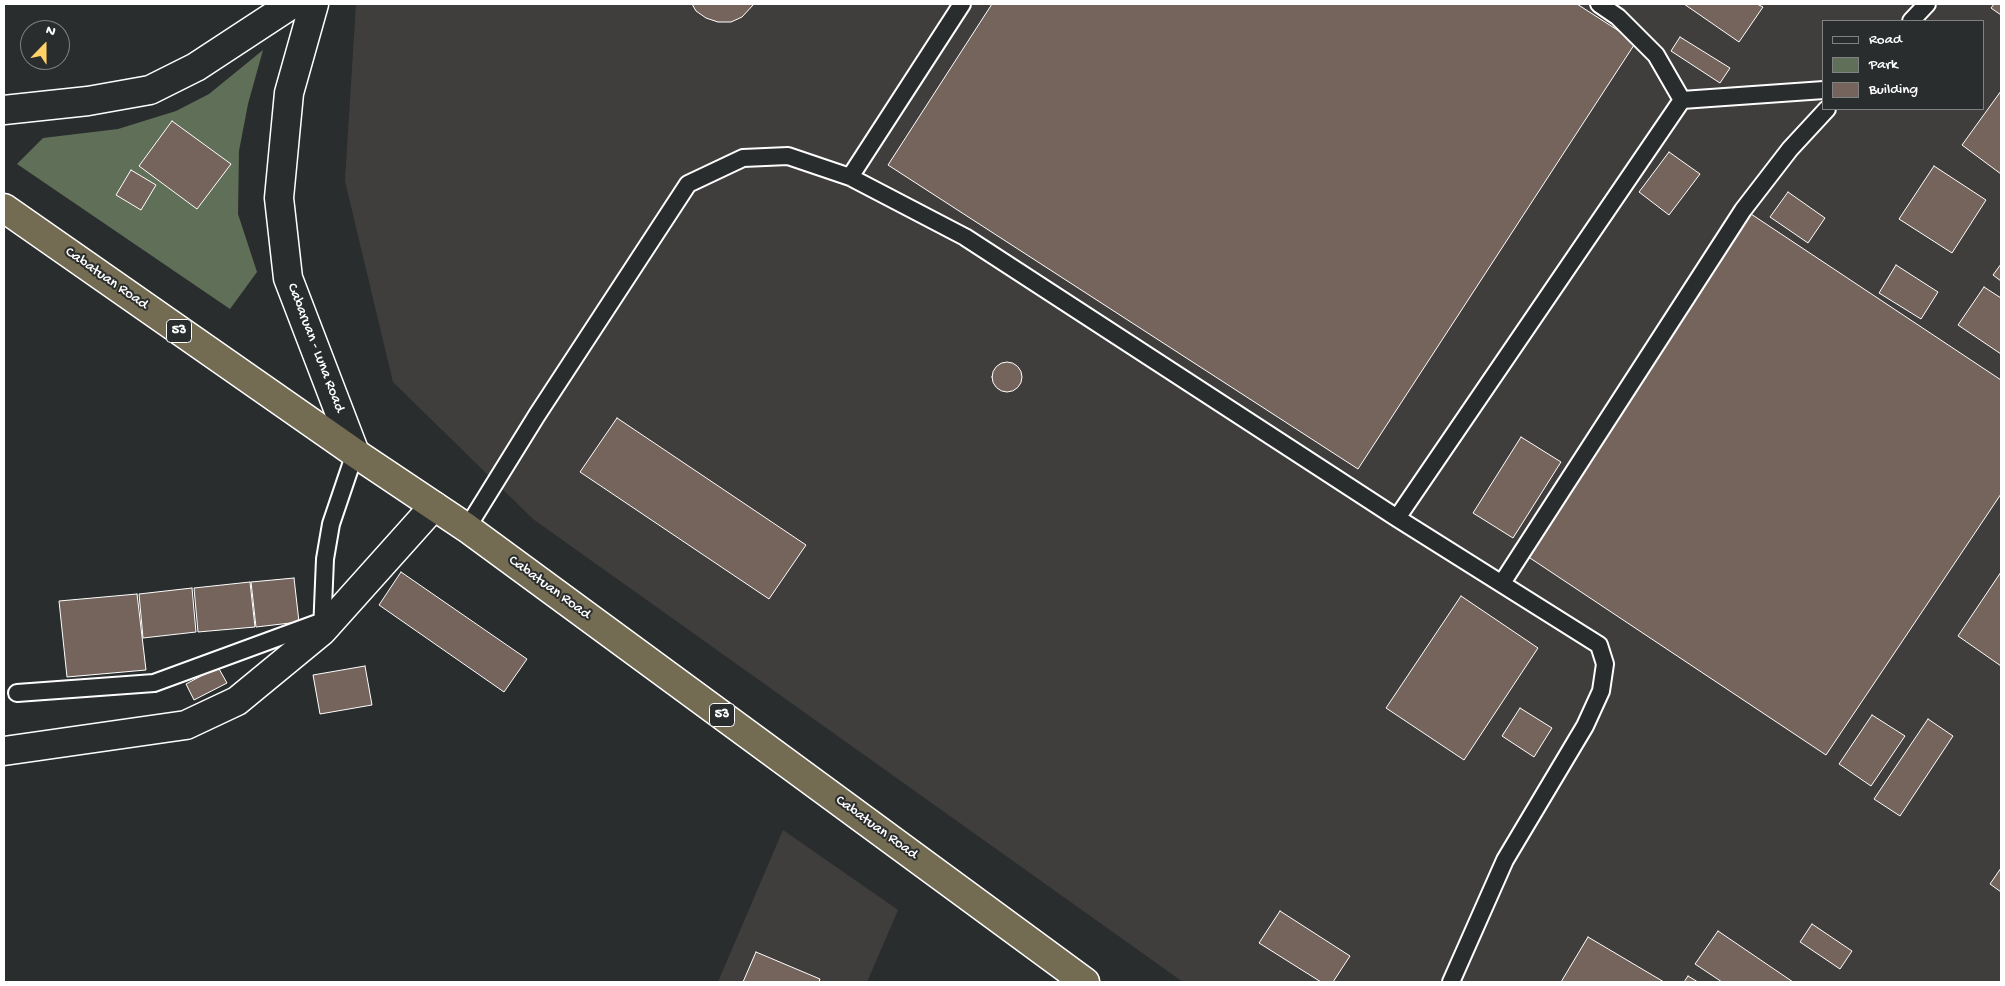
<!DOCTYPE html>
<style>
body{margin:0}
#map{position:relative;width:2005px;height:986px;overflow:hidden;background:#2a2d2e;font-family:"Gochi Hand",sans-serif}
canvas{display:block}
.frame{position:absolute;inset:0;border:5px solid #fff;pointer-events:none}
.legend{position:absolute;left:1822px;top:20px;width:162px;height:90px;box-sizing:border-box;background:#2a2d2e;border:1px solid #7f8182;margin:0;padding:6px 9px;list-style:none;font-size:15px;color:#fff}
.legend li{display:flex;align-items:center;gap:10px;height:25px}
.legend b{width:25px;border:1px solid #7f8182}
.north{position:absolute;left:20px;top:20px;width:50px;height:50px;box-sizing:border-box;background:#2a2d2e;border:1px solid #7f8182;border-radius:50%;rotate:22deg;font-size:14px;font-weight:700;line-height:20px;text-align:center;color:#fff}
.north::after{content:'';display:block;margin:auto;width:18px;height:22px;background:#ffd166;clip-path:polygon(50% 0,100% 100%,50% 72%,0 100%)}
</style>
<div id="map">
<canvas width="2005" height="986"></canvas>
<div class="frame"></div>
<ul class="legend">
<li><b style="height:6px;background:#2a2d2e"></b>Road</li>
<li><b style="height:14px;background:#606f57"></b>Park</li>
<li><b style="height:14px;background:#75645c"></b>Building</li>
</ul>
<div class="north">N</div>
</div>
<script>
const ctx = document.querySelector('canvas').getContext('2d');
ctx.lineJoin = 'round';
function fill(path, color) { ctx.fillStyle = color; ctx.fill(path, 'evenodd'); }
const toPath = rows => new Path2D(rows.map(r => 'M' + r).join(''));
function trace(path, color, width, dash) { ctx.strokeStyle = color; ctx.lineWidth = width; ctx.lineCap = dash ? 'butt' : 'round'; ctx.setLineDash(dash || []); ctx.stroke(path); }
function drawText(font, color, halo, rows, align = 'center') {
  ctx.font = font + ' "Gochi Hand",sans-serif'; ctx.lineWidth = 4; ctx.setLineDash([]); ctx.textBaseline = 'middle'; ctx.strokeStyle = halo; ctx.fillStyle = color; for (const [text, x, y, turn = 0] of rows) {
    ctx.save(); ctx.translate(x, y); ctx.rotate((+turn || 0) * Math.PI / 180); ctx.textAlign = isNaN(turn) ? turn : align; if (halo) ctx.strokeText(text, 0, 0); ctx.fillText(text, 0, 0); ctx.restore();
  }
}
const built = toPath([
 [356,4,2001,4,2001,982,1183,982,533,519,393,382,345,181],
 [1824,21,1984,21,1984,109,1824,109],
 [783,830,898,910,867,982,718,982]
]);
const green = toPath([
 [263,50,248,104,239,151,238,214,257,272,230,309,17,164,43,138,118,129,176,111,209,94]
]);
const building = toPath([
 [692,4,754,4,742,17,731,22,718,22,706,18,696,11,692,4],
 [992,4,1577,4,1636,42,1358,469,888,165,992,4],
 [1684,4,1757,4,1763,7,1739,42,1684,4],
 [1994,4,2001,4,2001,15,1991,8,1994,4],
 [1680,37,1730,68,1720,83,1671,51,1680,37],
 [2001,91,2001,174,1962,145,2001,91],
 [172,121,231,164,197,209,139,166,172,121],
 [1669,152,1700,174,1669,215,1639,192,1669,152],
 [1934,166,1986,200,1952,253,1899,219,1934,166],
 [131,170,156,185,141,210,116,195,131,170],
 [1788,192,1825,218,1808,243,1770,217,1788,192],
 [1751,214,2001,380,2001,494,1826,755,1524,554,1751,214],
 [2001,264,2001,281,1993,275,2001,264],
 [1896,265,1938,292,1921,319,1879,293,1896,265],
 [1984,287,2001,298,2001,354,1958,325,1984,287],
 '992 377a15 15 0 1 1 30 0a15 15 0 1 1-30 0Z',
 [617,418,806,545,769,599,580,472,617,418],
 [1521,437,1561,462,1513,538,1473,513,1521,437],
 [401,572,527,659,504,692,379,605,401,572],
 [2001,572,2001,666,1958,636,2001,572],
 [294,578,299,622,256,627,251,582,294,578],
 [250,582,255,627,198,632,194,588,250,582],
 [192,588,196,632,143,638,139,594,192,588],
 [137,594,146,670,67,677,59,601,137,594],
 [1461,596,1538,648,1464,760,1386,708,1461,596],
 [365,666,372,705,320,714,313,675,365,666],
 [218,667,227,683,194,700,186,684,218,667],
 [1520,708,1552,728,1534,757,1502,736,1520,708],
 [1872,715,1905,736,1871,786,1839,764,1872,715],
 [1928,719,1953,736,1900,816,1874,799,1928,719],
 [2001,868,2001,892,1990,884,2001,868],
 [1280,911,1350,956,1333,982,1321,982,1259,943,1280,911],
 [1812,924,1852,951,1840,969,1800,942,1812,924],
 [1718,931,1793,982,1722,982,1695,964,1718,931],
 [1588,937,1664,982,1561,982,1588,937],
 [756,952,820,979,819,982,743,982,756,952],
 [1688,976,1698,982,1684,982,1688,976]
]);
const service = toPath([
 [1599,4,1618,17,1656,55,1682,100],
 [1911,21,1927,4],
 [850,177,962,4],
 [1397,518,1682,100,1824,90],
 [467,528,537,415,688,184,743,158,788,156,850,177,965,237,1397,518,1599,645,1605,664,1601,691,1585,726,1505,860,1451,982],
 [1502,583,1743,210,1790,149,1827,109],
 [322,631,325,559,331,524,355,453],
 [17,693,154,683,323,621]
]);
const minor = toPath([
 [4,751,186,725,237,701,322,631,434,506]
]);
const secondary = toPath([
 [314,4,289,93,279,198,288,278,355,453],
 [4,110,88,101,150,90,196,67,292,4]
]);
const trunk = toPath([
 [4,208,355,453,467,528,1085,982]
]);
const shields = [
 [179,331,25],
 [722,715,25]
];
const shieldNames = [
 ["53",179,331],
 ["53",722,715]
];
const streetNames = [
 ["Cabatuan Road",106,279,35],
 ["Cabaruan - Luna Road",315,348,69],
 ["Cabatuan Road",549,588,36],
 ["Cabatuan Road",876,828,36]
];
fill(built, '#403e3c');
fill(green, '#606f57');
fill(building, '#75645c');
trace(building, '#fff', 1);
trace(service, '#fff', 20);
trace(minor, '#fff', 31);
trace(secondary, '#fff', 31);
trace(trunk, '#fff', 31);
trace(service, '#2a2d2e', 16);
trace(minor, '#2a2d2e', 28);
trace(secondary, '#2a2d2e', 28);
trace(trunk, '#736b52', 28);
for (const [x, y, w] of shields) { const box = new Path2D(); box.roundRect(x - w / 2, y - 11.5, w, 23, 4); ctx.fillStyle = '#2a2d2e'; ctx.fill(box); trace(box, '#fff', 1); }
drawText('bold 14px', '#fff', null, shieldNames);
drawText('15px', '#fff', '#2a2d2e', streetNames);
</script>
